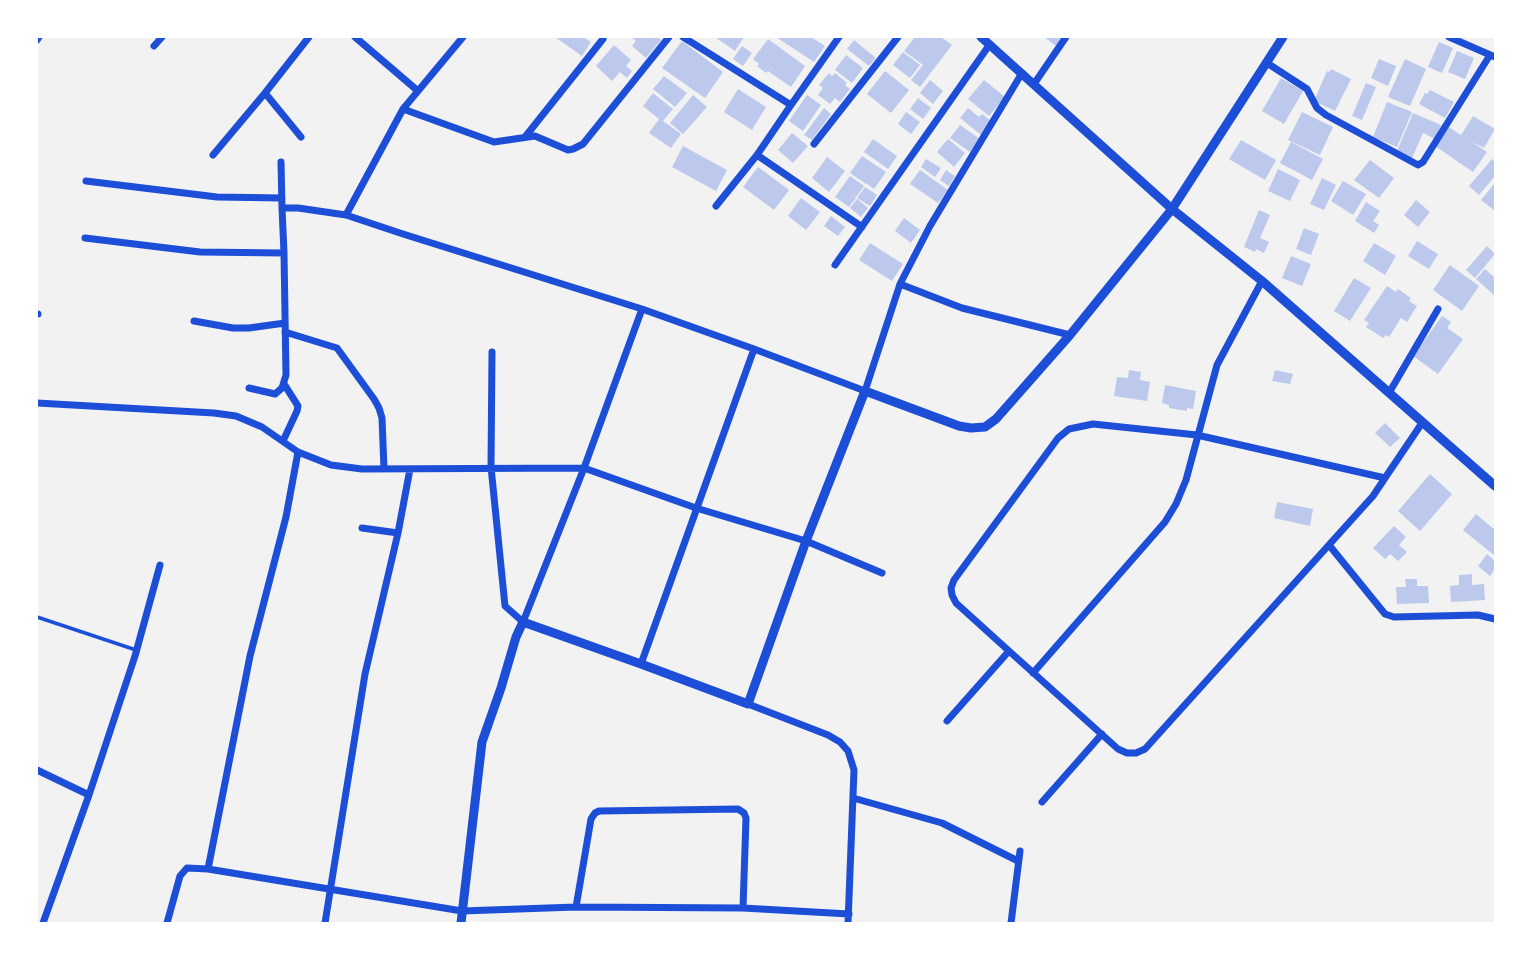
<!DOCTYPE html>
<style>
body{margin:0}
#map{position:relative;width:1532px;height:960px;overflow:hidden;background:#f2f2f2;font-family:Mulish,sans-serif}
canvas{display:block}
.frame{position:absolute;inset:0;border:38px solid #fff;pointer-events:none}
</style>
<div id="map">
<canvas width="1532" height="960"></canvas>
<div class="frame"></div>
</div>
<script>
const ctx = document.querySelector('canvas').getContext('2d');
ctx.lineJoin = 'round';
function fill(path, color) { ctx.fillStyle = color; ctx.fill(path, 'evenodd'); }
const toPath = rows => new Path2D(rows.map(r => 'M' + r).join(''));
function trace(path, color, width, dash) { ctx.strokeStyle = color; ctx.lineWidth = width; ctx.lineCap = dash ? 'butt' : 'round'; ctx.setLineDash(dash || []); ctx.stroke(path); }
const building = toPath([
 [555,37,583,37,591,42,582,56],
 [631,37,660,37,659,38,661,40,646,58,632,46,636,41],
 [715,37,744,37,735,51],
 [776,37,811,37,825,46,814,62],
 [915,37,941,37,952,45,920,87,911,80,923,65,904,51],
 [1044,37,1063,37,1056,46],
 [768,39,805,66,791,87,768,71,766,73,757,66,759,64,753,59],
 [854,40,876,58,869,66,847,49],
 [682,41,723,72,705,98,662,68],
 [1439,42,1453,48,1442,73,1428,67],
 [614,45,631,60,626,66,632,71,627,78,620,72,612,81,596,66],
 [742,46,752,53,743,66,733,59],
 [1457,51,1474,58,1465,79,1448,72],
 [903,52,920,65,910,78,893,65],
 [846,55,863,68,852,83,835,70],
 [1379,59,1396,66,1388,86,1371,78],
 [1405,59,1426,69,1410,106,1388,97],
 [1331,69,1351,79,1335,111,1314,101,1327,71,1329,72],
 [885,71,909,90,891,113,867,94],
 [829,73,832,76,835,73,847,83,845,85,850,89,840,102,835,98,830,104,818,95,823,88,819,85],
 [664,76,687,93,675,107,653,89],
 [1281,78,1303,91,1284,124,1262,111],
 [930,80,943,91,933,104,920,93],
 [984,80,1005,97,989,116,968,99],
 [1366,83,1376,87,1362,120,1352,116],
 [738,89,766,107,752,130,724,112],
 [1430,90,1454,102,1445,118,1419,104,1425,93,1427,94],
 [653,93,673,109,663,121,681,134,671,148,649,133,659,119,643,106],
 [693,95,707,107,683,134,670,123],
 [807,95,821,105,803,131,789,121],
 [918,98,931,108,923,119,910,109],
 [1387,102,1412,112,1397,147,1373,137],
 [824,108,831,114,812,140,804,135],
 [968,108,979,117,982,114,991,121,981,135,960,118],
 [906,112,920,122,911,134,898,124],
 [1302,112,1333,127,1320,155,1288,140],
 [1413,113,1441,125,1435,139,1423,133,1412,158,1397,151],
 [1473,116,1495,129,1484,148,1472,142,1487,152,1473,172,1435,146,1449,127,1461,135],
 [960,125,980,139,970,152,950,138],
 [792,133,808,146,793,163,778,150],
 [873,139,897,156,888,169,864,152],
 [948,139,965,153,954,167,937,152],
 [1241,140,1276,160,1265,180,1229,159],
 [1291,142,1323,159,1312,180,1280,163],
 [683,146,727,170,716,191,672,167],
 [862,156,886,172,874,189,867,184,867,182,866,184,850,173],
 [827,157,845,171,829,192,812,178],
 [926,159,941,168,935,177,921,167],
 [1492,159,1495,162,1495,176,1479,195,1469,186],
 [1370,160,1394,178,1379,198,1354,180],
 [758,167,789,190,774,210,743,187],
 [1278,169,1300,180,1290,201,1268,191],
 [920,170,948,190,938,203,910,184],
 [946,170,955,176,949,186,940,180],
 [850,176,864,186,856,197,851,194,856,198,849,207,835,197],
 [1322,178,1336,185,1324,210,1310,204],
 [1343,181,1366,194,1353,215,1331,201],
 [1495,183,1495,211,1481,200],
 [865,187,877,195,870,206,857,198],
 [801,198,820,212,806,230,788,216],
 [857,199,868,208,861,217,850,208],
 [1416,200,1430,212,1418,227,1404,215],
 [1366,202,1380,211,1373,221,1379,225,1374,233,1355,221],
 [1259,210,1270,215,1260,238,1269,242,1264,253,1256,249,1255,252,1244,247],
 [831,216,845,227,838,236,824,226],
 [904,218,920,230,911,243,895,231],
 [1304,228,1319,234,1311,255,1296,249],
 [1417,241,1438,254,1429,269,1408,256],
 [870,243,903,264,892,281,859,260],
 [1374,243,1396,256,1385,275,1363,261],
 [1487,246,1495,254,1475,278,1466,270],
 [1291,256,1311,264,1302,286,1282,278],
 [1450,265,1479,286,1462,311,1433,290],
 [1485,269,1495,278,1495,296,1476,279],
 [1354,278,1371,288,1350,321,1334,311],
 [1387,286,1396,292,1398,289,1411,298,1409,301,1417,306,1407,322,1401,318,1389,337,1386,335,1383,338,1366,327,1369,323,1364,320],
 [1442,316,1451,322,1447,328,1463,339,1438,374,1413,356],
 [1129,370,1141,372,1140,380,1150,382,1147,401,1114,396,1117,377,1128,378],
 [1275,370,1293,374,1290,384,1272,381],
 [1165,385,1196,391,1193,409,1187,408,1187,411,1169,408,1169,405,1162,403],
 [1385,423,1400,438,1390,447,1375,433],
 [1430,474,1452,494,1420,531,1398,511],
 [1277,502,1313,509,1310,526,1274,518],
 [1476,514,1495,530,1495,556,1463,530],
 [1394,526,1406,537,1399,545,1407,552,1398,561,1390,554,1385,559,1373,548],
 [1487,554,1495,561,1495,569,1490,576,1478,566],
 [1472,574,1472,585,1484,584,1485,600,1451,602,1450,586,1459,585,1459,575],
 [1405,579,1417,579,1417,586,1428,586,1429,603,1397,604,1396,587,1406,587]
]);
const service = toPath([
 [37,617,136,650]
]);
const minor = toPath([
 [355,37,418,91],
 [683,37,791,105,839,37],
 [1449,37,1495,57],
 [37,40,39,37],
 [154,46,162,37],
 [1267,63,1307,89,1317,108,1326,115,1418,165,1423,162,1490,55],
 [1034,84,1066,37],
 [265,93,301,137],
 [403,109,494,142,535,136,568,150,573,149,583,144,669,37],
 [525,137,603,39],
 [814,144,898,37],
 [213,155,265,93,309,37],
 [757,155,862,227],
 [86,181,217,197,282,198],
 [716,206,757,155,791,105],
 [282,208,298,208,346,215,403,234,642,309,754,349,865,391,900,284,930,226,1022,73],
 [346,215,403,109,463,37],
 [85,238,200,252,284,253],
 [835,265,990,44],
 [900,284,962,308,1070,335],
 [37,314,38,314],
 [194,321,233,328,249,328,285,323],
 [285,332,337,348,374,399,379,408,382,418,384,469],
 [492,352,491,467,505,606,523,622,584,468,642,309],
 [249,388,275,394,282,388,286,375,284,253,282,208,281,162],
 [1389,393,1438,309],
 [37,403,214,413,236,416,262,427,298,452,331,465,362,469,584,468,696,508,806,541,882,573],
 [283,441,297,411,298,406,284,384],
 [1385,478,1197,435,1093,424,1069,429,1058,438,954,580,951,588,952,595,956,603,1009,651,1118,749,1127,753,1136,753,1145,749,1373,496,1385,478,1422,423],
 [362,528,398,533],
 [1329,545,1385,614,1394,617,1478,615,1495,619],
 [641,664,754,349],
 [1033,673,1165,522,1176,504,1186,480,1217,365,1262,281],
 [748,704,828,735,840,742,848,751,854,770,848,923],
 [947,721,1009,651],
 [37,770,89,795],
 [853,798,942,823,1018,861],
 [1042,802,1102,734],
 [208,869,250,656,286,517,298,452],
 [576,907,591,819,595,813,599,811,738,809,744,813,746,818,743,908],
 [43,923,89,795,135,656,160,565],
 [167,923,180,876,187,868,208,869,462,911,576,907,743,908,849,914],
 [325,923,365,674,398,533,410,469],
 [1011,923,1020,851]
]);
const tertiary = toPath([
 [981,37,1172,209,1262,281,1495,486],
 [461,923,482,742,501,688,516,637,523,622,641,664,748,704,806,541,865,391,959,426,971,428,985,427,996,419,1070,335,1172,209,1283,37]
]);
fill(building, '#bdc9ec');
trace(service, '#1d4ed8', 3.5);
trace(minor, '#1d4ed8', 7);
trace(tertiary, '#1d4ed8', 9);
</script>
